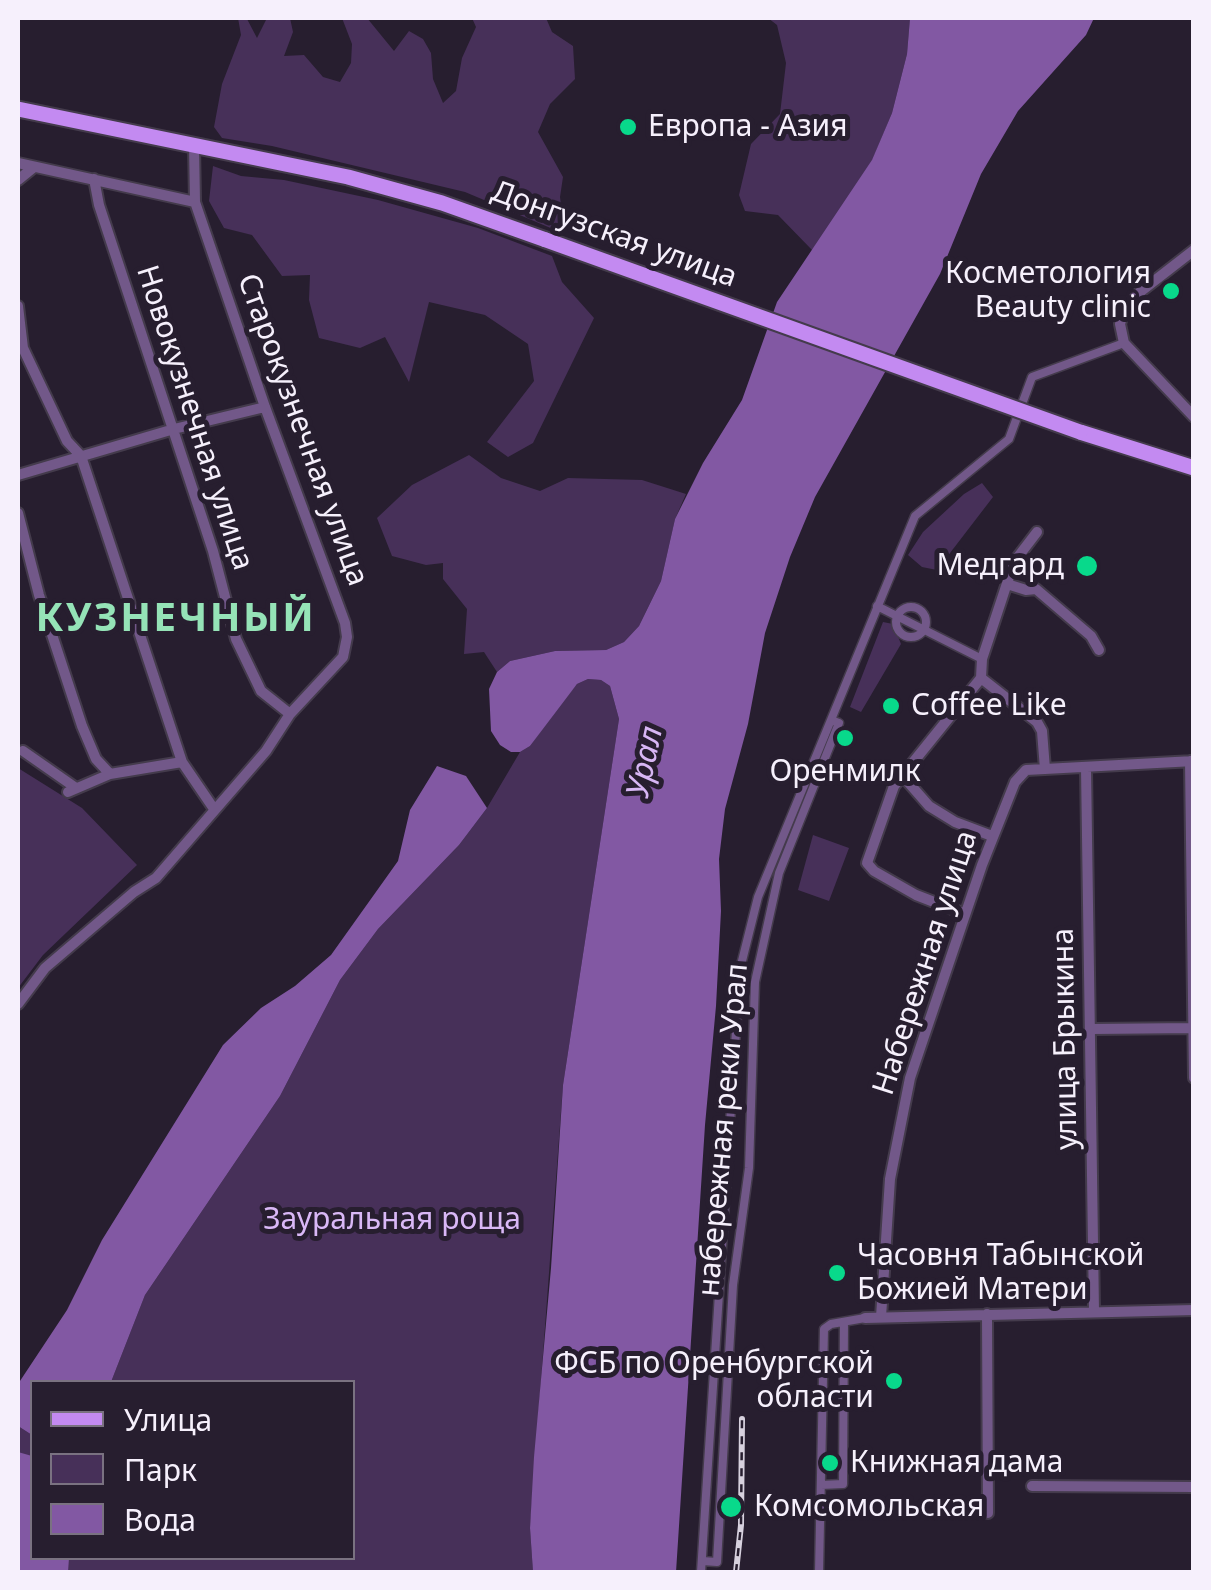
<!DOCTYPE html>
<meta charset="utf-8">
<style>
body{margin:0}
#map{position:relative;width:1211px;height:1590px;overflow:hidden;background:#271e2f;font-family:"Noto Sans",sans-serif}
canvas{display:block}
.frame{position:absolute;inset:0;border:20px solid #f6f0fc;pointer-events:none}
.legend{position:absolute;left:30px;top:1380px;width:325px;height:180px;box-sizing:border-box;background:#271e2f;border:2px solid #7a7281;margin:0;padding:12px 18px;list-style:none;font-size:30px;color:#f6f0fc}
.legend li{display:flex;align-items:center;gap:20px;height:50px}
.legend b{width:50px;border:2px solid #7a7281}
</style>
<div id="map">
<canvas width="1211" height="1590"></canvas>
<div class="frame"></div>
<ul class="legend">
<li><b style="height:12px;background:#c38af1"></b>Улица</li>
<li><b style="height:28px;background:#473059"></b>Парк</li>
<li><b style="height:28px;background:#8258a3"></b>Вода</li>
</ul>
</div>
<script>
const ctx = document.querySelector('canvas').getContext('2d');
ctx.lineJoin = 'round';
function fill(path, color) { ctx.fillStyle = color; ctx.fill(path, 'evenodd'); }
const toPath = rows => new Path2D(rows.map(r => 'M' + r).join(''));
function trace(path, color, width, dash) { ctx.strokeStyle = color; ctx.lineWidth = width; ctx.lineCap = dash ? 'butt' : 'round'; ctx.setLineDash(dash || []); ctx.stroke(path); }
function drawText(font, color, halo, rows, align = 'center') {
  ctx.font = font + ' "Noto Sans",sans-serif'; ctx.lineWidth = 10; ctx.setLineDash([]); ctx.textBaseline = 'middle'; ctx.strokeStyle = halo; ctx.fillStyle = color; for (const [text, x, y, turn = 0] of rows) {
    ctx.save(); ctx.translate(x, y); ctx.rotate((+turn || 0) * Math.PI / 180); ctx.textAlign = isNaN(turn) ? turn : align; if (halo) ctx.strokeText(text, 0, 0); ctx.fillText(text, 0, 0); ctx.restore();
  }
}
const green = toPath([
 [238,18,247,19,257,38,267,18,290,18,293,32,284,56,304,55,323,77,340,82,351,63,352,44,342,18,367,18,394,51,409,31,423,39,431,53,433,79,443,103,456,91,462,58,476,27,472,18,546,18,552,32,573,46,575,79,550,104,538,132,563,177,560,197,564,227,553,229,465,192,272,146,222,138,214,127,222,84,241,35],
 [768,18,910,18,907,54,892,113,872,161,813,251,778,215,745,211,739,195,751,144,780,114,786,63,777,25],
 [213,166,241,176,284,180,378,200,478,228,552,256,562,282,594,318,533,443,508,457,487,442,534,381,528,344,485,315,429,302,409,382,385,337,360,348,319,338,309,300,310,275,282,276,252,235,224,228,209,201],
 [469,455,501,478,540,491,568,478,642,480,686,494,675,519,661,581,639,626,624,642,606,650,555,651,510,661,497,672,484,652,464,654,467,609,443,579,443,563,426,565,392,556,377,518,412,485],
 [982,483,993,497,937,570,922,567,908,555,923,532,964,494],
 [883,622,893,624,901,644,861,712,850,707],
 [588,679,601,680,610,686,619,719,563,1085,530,1528,533,1572,18,1572,18,1426,32,1435,32,1558,352,1558,352,1382,111,1382,145,1295,280,1096,340,980,378,929,459,845,487,808,520,752,530,746,560,704,577,684],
 [18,768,82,808,137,865,43,955,18,988],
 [813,835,849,848,829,901,798,890]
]);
const water = toPath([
 [910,18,1094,18,1086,35,1018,111,981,174,940,274,815,497,790,557,765,633,748,724,725,809,719,859,721,911,716,1006,705,1125,676,1572,533,1572,530,1528,534,1457,551,1268,563,1085,619,719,610,686,601,680,588,679,577,684,530,746,520,752,511,752,500,745,491,731,489,689,497,672,510,661,555,651,606,650,624,642,639,626,661,581,675,519,703,463,742,400,777,302,872,160,892,113,907,54],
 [437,766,466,776,487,808,459,845,378,929,340,980,280,1096,145,1295,111,1382,32,1382,32,1435,18,1426,18,1384,67,1310,102,1240,223,1045,261,1008,295,986,331,955,398,861,410,810],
 [18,1452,32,1456,32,1558,69,1558,68,1572,18,1572]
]);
const pedestrian = toPath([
 [877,606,982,659],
 '896 622a15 15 0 1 1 30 0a15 15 0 1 1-30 0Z',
 [821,1485,843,1484,844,1322],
 [702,1561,717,1562,733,1285,749,1168,755,982,779,873,839,723,831,720],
 [701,1572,740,969,758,897,915,516,1009,439,1032,377,1124,343],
 [819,1572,824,1329,831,1324,865,1318]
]);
const minor = toPath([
 [18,163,195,202],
 [94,179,99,205,213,551,236,639,261,691,290,714],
 [18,180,34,167],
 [1194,250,1140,292,1124,310,1120,324,1124,343,1194,417],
 [18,306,23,348,67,441,81,456,182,762,214,809],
 [18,475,174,429,265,407],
 [18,513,39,595,82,726,96,759,110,774],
 [1007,584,1026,590,1036,589,1091,636,1099,650],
 [981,678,1037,722,1042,731,1045,769],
 [23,751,76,788],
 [1190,761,1194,1078],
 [1086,768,1094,1311],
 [901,774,929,806,955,822,992,836],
 [68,792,110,774,182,762],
 [965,914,916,895,874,871,867,863,894,786,981,678,982,659,1014,562,1037,532],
 [18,1004,45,968,134,892,156,878,266,751,290,714,343,657,347,637,345,623,265,407,195,202,194,145],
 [1092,1029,1194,1028],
 [987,1314,988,1513],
 [881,1317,890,1179,910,1078,982,865,1015,782,1026,770,1194,761],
 [865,1318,1194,1310],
 [1032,1486,1194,1487]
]);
const primary = toPath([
 [18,109,348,177,442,203,546,240],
 [1080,432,1194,468]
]);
const rail = toPath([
 [736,1572,741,1525,742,1419]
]);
const primaryBridge = toPath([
 [546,240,1080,432]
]);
const markers = [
 [628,127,10,"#08d98b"],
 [1171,291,10,"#08d98b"],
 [1087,566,12,"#08d98b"],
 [891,706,10,"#08d98b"],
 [845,738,10,"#08d98b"],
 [837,1273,10,"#08d98b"],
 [894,1381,10,"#08d98b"],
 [830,1463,10,"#08d98b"],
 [731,1507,12,"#08d98b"]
];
const poiNames = [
 ["Европа - Азия",648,127],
 ["Косметология",1151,274,"right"],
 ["Beauty clinic",1151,308,"right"],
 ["Медгард",1064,566,"right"],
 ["Coffee Like",911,706],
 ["Оренмилк",845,772,"center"],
 ["Часовня Табынской",857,1256],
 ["Божией Матери",857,1290],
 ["ФСБ по Оренбургской",874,1364,"right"],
 ["области",874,1398,"right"],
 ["Книжная дама",850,1463],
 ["Комсомольская",754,1507]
];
const streetNames = [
 ["Донгузская улица",614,235,20],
 ["Новокузнечная улица",194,418,72],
 ["Старокузнечная улица",302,430,70],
 ["Набережная улица",926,963,-72],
 ["улица Брыкина",1066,1039,-91],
 ["набережная реки Урал",724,1130,-85]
];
const parkNames = [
 ["Зауральная роща",392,1220]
];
const waterNames = [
 ["Урал",646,762,-78]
];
const districtNames = [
 ["КУЗНЕЧНЫЙ",176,620]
];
fill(green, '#473059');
fill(water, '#8258a3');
trace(pedestrian, '#443b4c', 11);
trace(minor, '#443b4c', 14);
trace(primary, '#443b4c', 19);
trace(pedestrian, '#725889', 8);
trace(minor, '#725889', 10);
trace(primary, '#c38af1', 15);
trace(rail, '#d7d1de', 6);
trace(rail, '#271e2f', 2.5, [8]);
trace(primaryBridge, '#443b4c', 19, []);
trace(primaryBridge, '#c38af1', 15);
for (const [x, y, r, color] of markers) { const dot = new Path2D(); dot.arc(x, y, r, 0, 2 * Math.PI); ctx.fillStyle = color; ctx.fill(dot); trace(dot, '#271e2f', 4); }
drawText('30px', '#f6f0fc', '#271e2f', poiNames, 'left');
drawText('30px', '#f6f0fc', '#271e2f', streetNames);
drawText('30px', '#d9b8f6', '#271e2f', parkNames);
drawText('italic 32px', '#d7b6f4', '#271e2f', waterNames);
ctx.letterSpacing = '2.5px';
drawText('bold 40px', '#95e3b7', '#271e2f', districtNames);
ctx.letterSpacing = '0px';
</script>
